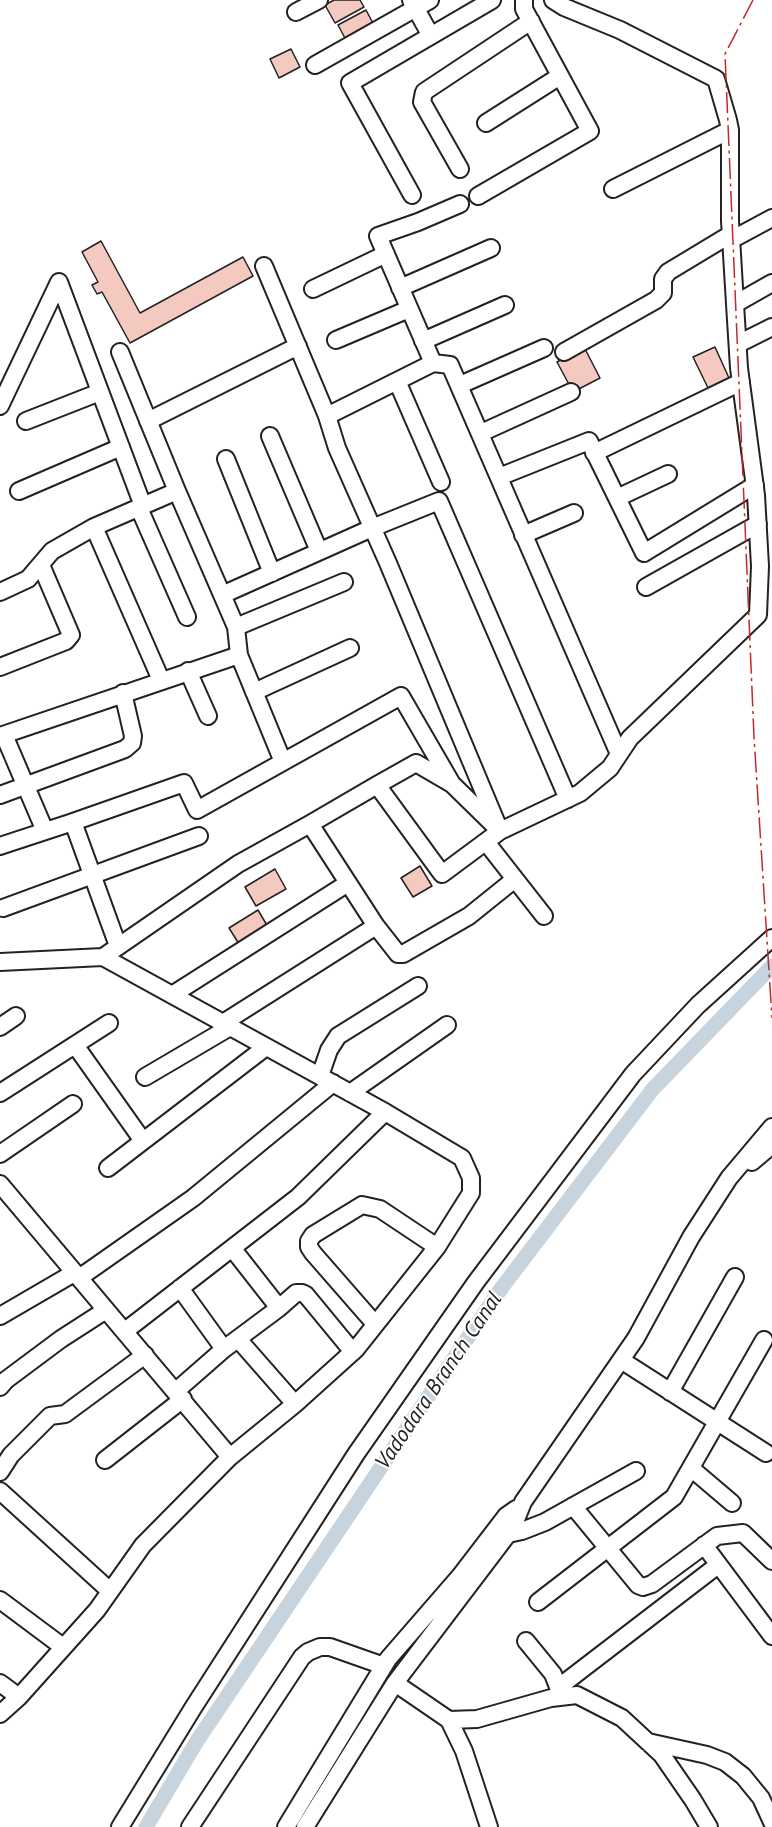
<!DOCTYPE html>
<style>
body{margin:0}
canvas{display:block;background:#fff}
</style>
<canvas width="772" height="1827"></canvas>
<script>
const ctx = document.querySelector('canvas').getContext('2d');
ctx.lineJoin = 'round';
const toPath = rows => new Path2D(rows.map(r => 'M' + r).join(''));
function trace(path, color, width, dash) { ctx.strokeStyle = color; ctx.lineWidth = width; ctx.lineCap = dash ? 'butt' : 'round'; ctx.setLineDash(dash || []); ctx.stroke(path); }
function fill(path, color) { ctx.fillStyle = color; ctx.fill(path, 'evenodd'); }
function drawText(font, color, halo, rows, align = 'center') {
  ctx.font = font + ' "PT Sans",sans-serif'; ctx.lineWidth = 4.5; ctx.setLineDash([]); ctx.textBaseline = 'middle'; ctx.strokeStyle = halo; ctx.fillStyle = color; for (const [text, x, y, turn = 0] of rows) {
    ctx.save(); ctx.translate(x, y); ctx.rotate((+turn || 0) * Math.PI / 180); ctx.textAlign = isNaN(turn) ? turn : align; if (halo) ctx.strokeText(text, 0, 0); ctx.fillText(text, 0, 0); ctx.restore();
  }
}
const canal = toPath([
 [146,1827,197,1741,500,1290,652,1090,772,966]
]);
const building = toPath([
 [334,0,360,0,364,7,335,23,325,5,334,0],
 [366,10,375,27,347,42,338,25,366,10],
 [291,49,300,67,279,78,270,59,291,49],
 [101,241,140,313,243,257,253,276,130,343,102,292,97,294,92,285,98,282,82,252,101,241],
 [584,347,600,378,573,392,557,362,584,347],
 [715,347,729,378,708,388,693,357,715,347],
 [420,866,432,886,413,897,401,878,420,866],
 [275,869,286,889,256,906,245,887,275,869],
 [258,910,268,927,239,944,229,928,258,910]
]);
const minor = toPath([
 [411,0,431,36],
 [296,12,319,0],
 [315,65,430,0],
 [486,123,560,76],
 [460,169,422,102,424,92,531,21],
 [613,189,730,130],
 [412,195,350,83,492,0],
 [478,196,590,131,524,9,524,0],
 [460,204,418,222,378,236,433,363,327,416,337,448,388,563,500,831,580,793,610,768,630,738,758,615,760,566,756,495,739,368,735,304,730,221,730,130,728,120,716,79,620,30,564,7,553,0],
 [731,240,772,218],
 [264,266,327,416],
 [400,288,491,248],
 [313,289,386,254],
 [735,304,772,283],
 [336,340,409,309],
 [423,341,505,305],
 [738,344,772,327],
 [564,352,656,300,663,293,663,279,668,272,731,234],
 [433,363,450,365,619,754],
 [397,381,441,482],
 [460,385,544,348],
 [0,406,59,282,143,506],
 [26,421,100,392],
 [148,421,298,346],
 [481,433,571,392],
 [270,436,319,551],
 [594,453,741,382],
 [226,459,272,573],
 [499,477,589,441,644,553,755,485],
 [19,491,121,447],
 [617,498,668,474],
 [139,508,187,617],
 [94,527,161,680],
 [523,535,574,513],
 [646,587,758,524],
 [0,592,28,579,52,551,94,527,177,491],
 [222,595,372,528,439,501,568,799],
 [236,627,344,582],
 [239,655,283,762],
 [0,667,66,641,71,635,41,565],
 [188,671,208,716],
 [254,692,350,648],
 [4,735,45,831],
 [0,736,239,655,236,627,177,491,120,352],
 [0,795,125,749,132,743,133,736,123,693],
 [73,822,184,783,197,810,401,696,452,784],
 [486,842,544,916],
 [0,846,73,822,118,946],
 [3,908,199,836],
 [376,926,398,954,403,954,469,916,515,879],
 [103,957,238,864,310,824,377,785,416,763,452,784,500,831,442,874,377,785],
 [0,962,103,957,385,1112,462,1158,471,1178,471,1193,437,1247,356,1349,295,1404,230,1457,143,1545,97,1610,19,1697,0,1714],
 [172,995,348,883],
 [223,1023,376,926,310,824],
 [0,1027,16,1016],
 [75,1045,143,1141],
 [320,1076,329,1050,338,1036,418,986],
 [145,1077,230,1027],
 [0,1093,109,1023],
 [350,1093,447,1025],
 [0,1154,73,1104],
 [752,1162,772,1145],
 [108,1168,266,1047],
 [0,1184,230,1457],
 [232,1248,279,1308],
 [79,1278,193,1198,333,1083],
 [180,1288,224,1349],
 [0,1316,74,1273],
 [375,1324,313,1253,309,1247,309,1241,313,1235,362,1205,380,1209,437,1247],
 [125,1331,298,1197,385,1112],
 [238,1339,295,1404],
 [621,1360,766,1453],
 [0,1387,6,1380,61,1339,106,1310],
 [176,1391,224,1349,279,1308,296,1293,302,1293,306,1295,353,1352],
 [670,1392,735,1277],
 [105,1460,183,1399],
 [692,1469,732,1503],
 [0,1472,11,1455,50,1416,65,1414,145,1355],
 [0,1491,110,1591],
 [573,1506,638,1585,643,1587,652,1584,717,1536,743,1533,772,1561],
 [508,1534,522,1531,545,1522,636,1471],
 [704,1545,772,1636],
 [0,1600,63,1647],
 [538,1602,674,1497,764,1340],
 [526,1641,553,1674,561,1695],
 [0,1683,19,1697],
 [395,1683,449,1720,464,1751,489,1827],
 [559,1687,718,1565],
 [449,1720,477,1719,551,1698,577,1695,622,1718,662,1755,693,1800,709,1827],
 [648,1742,707,1755,725,1762,743,1776,761,1798,772,1822],
 [120,1827,193,1708,356,1454,476,1282,633,1074,698,1005,772,938],
 [190,1827,302,1657,308,1652,320,1647,330,1647,384,1666],
 [286,1827,388,1659,460,1576,506,1516,516,1509],
 [305,1827,395,1683,508,1534,515,1522,523,1502,636,1338,691,1237,729,1178,772,1127]
]);
const power = toPath([
 [753,0,725,54,754,737,772,1018]
]);
const waterNames = [
 ["Vadodara Branch Canal",439,1381,-56]
];
trace(canal, '#c7d3dd', 15);
fill(building, '#f3c9c0');
trace(building, '#222', 1.5);
trace(minor, '#222', 20);
trace(minor, '#fff', 16);
trace(power, '#c62828', 1.5, [21, 4.5, 3, 4.5]);
drawText('italic 22px', '#222', '#fff', waterNames);
</script>
